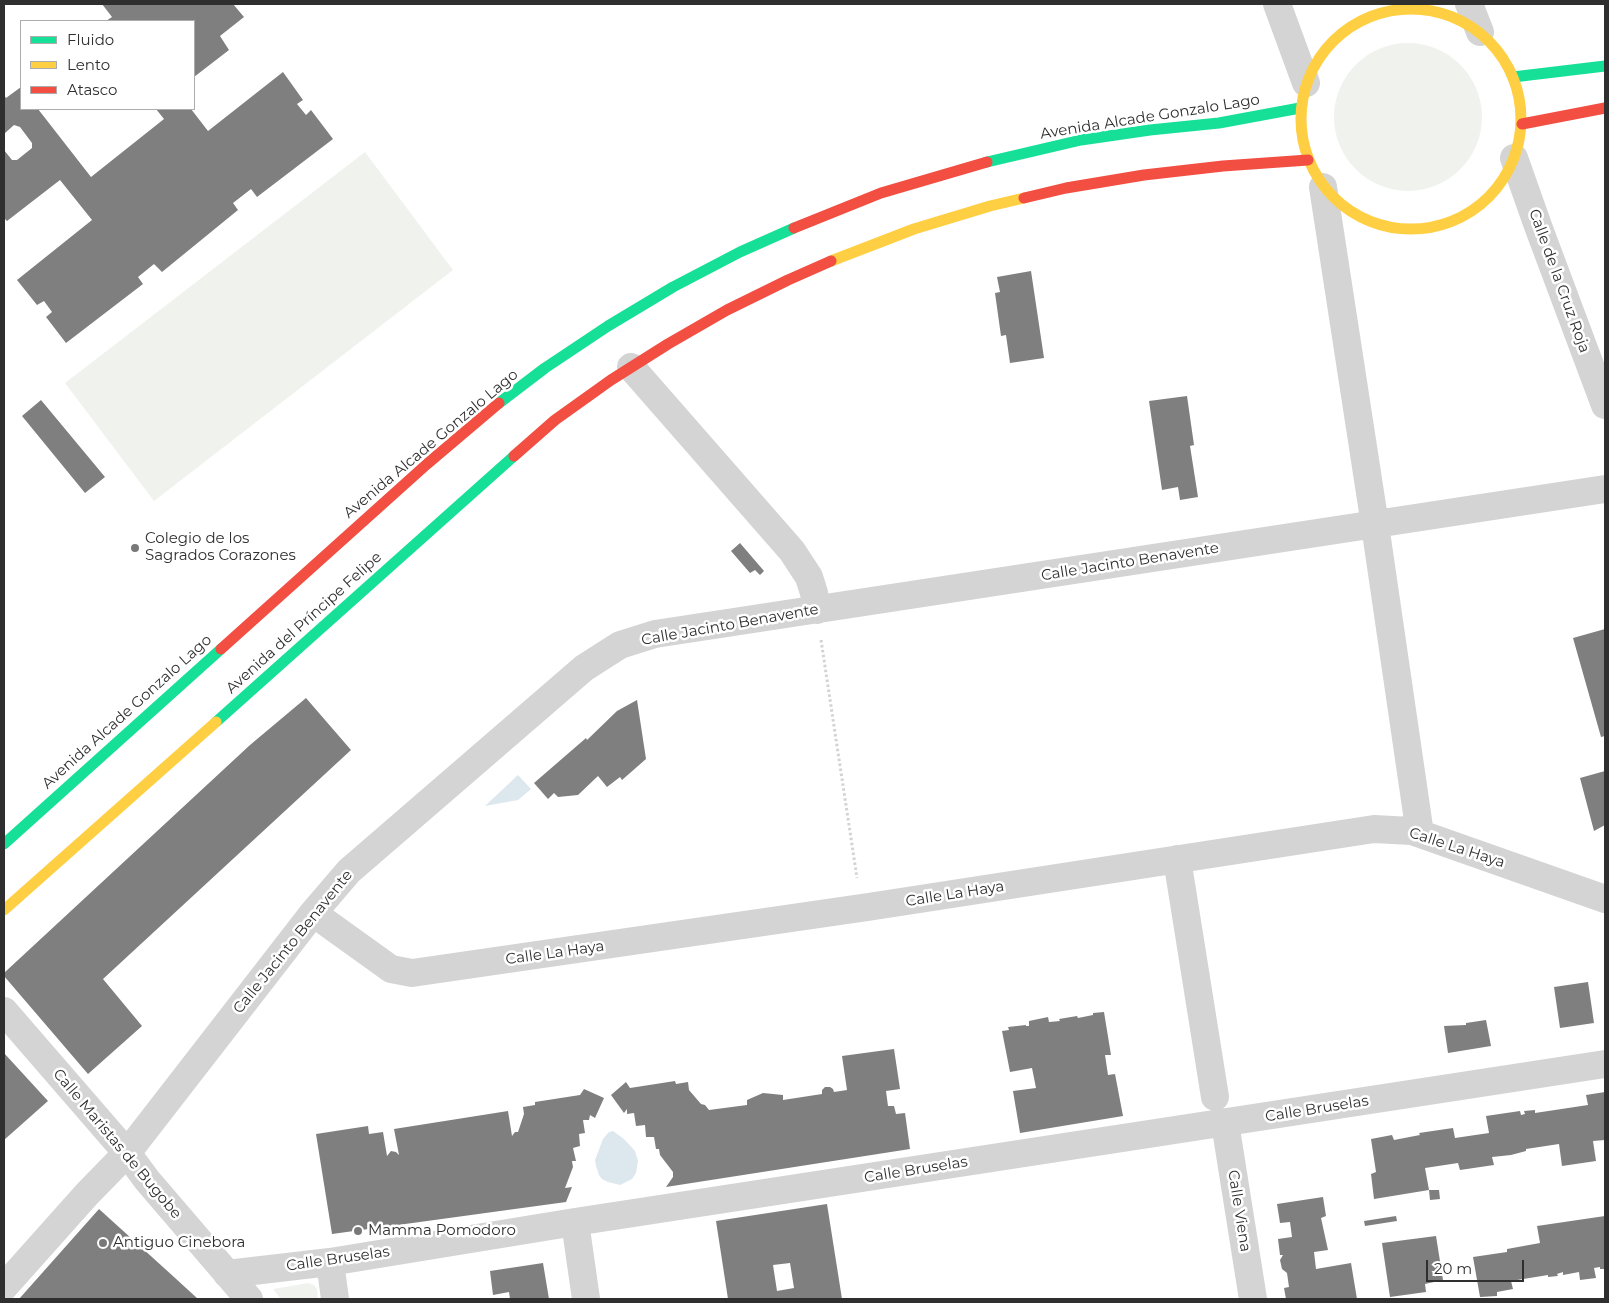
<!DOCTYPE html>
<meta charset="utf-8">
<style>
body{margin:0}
#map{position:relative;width:1609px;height:1303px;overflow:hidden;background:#fff;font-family:Montserrat,sans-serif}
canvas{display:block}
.frame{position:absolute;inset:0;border:5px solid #2f2f2f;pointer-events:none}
.legend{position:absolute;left:20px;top:20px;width:175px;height:90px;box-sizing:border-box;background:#fff;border:1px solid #acacac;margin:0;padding:6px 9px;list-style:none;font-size:15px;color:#2f2f2f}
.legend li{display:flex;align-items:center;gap:10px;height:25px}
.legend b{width:25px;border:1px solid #acacac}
.scale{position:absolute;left:1426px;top:1260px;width:98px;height:22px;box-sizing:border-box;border:2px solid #2f2f2f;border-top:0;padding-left:6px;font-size:15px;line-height:18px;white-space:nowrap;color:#2f2f2f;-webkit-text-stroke:4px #fff;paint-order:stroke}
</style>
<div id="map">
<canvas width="1609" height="1303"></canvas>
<div class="frame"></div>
<ul class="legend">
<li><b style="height:6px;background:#16e098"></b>Fluido</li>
<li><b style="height:6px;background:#ffcf43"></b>Lento</li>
<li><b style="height:6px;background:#f24e42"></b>Atasco</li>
</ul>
<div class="scale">20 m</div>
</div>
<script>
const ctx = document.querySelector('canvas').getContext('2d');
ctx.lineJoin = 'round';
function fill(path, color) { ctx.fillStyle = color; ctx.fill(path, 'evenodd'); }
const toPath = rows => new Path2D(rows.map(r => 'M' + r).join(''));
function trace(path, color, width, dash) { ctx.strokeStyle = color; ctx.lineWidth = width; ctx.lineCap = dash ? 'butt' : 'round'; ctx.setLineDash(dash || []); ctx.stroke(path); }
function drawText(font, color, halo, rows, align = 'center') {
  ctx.font = font + ' Montserrat,sans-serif'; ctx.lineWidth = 5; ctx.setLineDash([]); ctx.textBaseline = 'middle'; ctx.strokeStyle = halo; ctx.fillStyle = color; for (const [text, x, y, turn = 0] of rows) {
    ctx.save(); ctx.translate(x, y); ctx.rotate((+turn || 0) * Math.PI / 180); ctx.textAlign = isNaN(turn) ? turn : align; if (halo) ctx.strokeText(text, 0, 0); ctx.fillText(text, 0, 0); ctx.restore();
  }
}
const green = toPath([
 '1334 117a74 74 0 1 1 148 0a74 74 0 1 1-148 0Z',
 [365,152,453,270,154,501,65,383],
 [308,1283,314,1285,317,1289,318,1299,281,1299,273,1289]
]);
const water = toPath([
 [518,775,531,789,518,800,485,806],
 [613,1131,624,1139,635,1151,638,1161,636,1173,632,1179,620,1185,608,1182,602,1179,599,1175,596,1166,595,1160,603,1139,609,1132]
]);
const building = toPath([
 [102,4,233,4,244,17,220,36,229,50,194,77,194,21,106,21,112,17],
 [283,72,303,100,297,104,306,115,311,110,333,139,257,197,251,189,233,203,238,210,162,272,154,264,138,277,143,284,66,343,46,317,52,312,44,301,37,305,17,280,92,220,60,180,7,221,4,218,4,150,12,160,17,160,32,148,32,143,20,127,14,125,4,134,4,95,6,98,21,87,21,109,38,109,91,177,164,119,156,109,191,109,208,131],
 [1031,271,1044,358,1010,363,1006,335,1001,336,995,293,1000,292,997,277],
 [1187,396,1194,445,1190,446,1198,497,1180,500,1178,487,1162,490,1149,401],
 [41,400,105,477,85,493,22,416],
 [740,543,764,571,760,575,755,570,750,573,731,551],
 [1605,629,1605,736,1601,737,1573,638],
 [306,698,351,750,103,979,142,1026,88,1074,4,976,4,973,250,745],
 [637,700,646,759,622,780,620,777,607,787,598,776,578,795,558,797,554,793,548,799,534,783,586,738,587,740,617,711],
 [1605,771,1605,825,1594,831,1580,778],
 [1588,982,1594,1023,1560,1028,1554,987],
 [1104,1012,1111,1055,1105,1055,1108,1075,1115,1074,1123,1116,1020,1133,1013,1091,1036,1088,1032,1068,1010,1072,1002,1031,1009,1030,1008,1027,1026,1025,1026,1026,1029,1026,1029,1021,1048,1017,1049,1022,1060,1021,1059,1019,1077,1016,1078,1018,1093,1015,1093,1013],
 [1486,1020,1491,1046,1448,1053,1444,1026,1466,1025,1466,1023],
 [894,1049,900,1089,886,1091,888,1106,894,1106,896,1114,905,1113,910,1149,666,1187,673,1177,673,1172,660,1155,659,1149,656,1149,654,1137,646,1137,645,1125,636,1126,634,1113,627,1114,627,1109,624,1113,611,1095,626,1082,630,1088,675,1081,676,1084,688,1082,689,1090,701,1104,705,1105,709,1110,747,1105,747,1100,763,1093,783,1095,783,1100,822,1094,822,1090,825,1087,830,1087,833,1089,834,1092,847,1090,842,1056],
 [4,1053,48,1101,4,1140],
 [584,1089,604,1098,595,1118,590,1115,589,1120,583,1120,585,1133,579,1134,580,1146,573,1148,576,1161,572,1161,573,1167,565,1188,572,1187,566,1202,332,1234,316,1134,368,1126,369,1134,383,1132,387,1156,391,1151,396,1152,399,1155,394,1129,508,1111,512,1136,515,1132,518,1132,524,1114,523,1107,535,1105,535,1102,580,1095],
 [1605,1092,1605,1140,1593,1141,1596,1161,1562,1166,1559,1144,1526,1149,1526,1151,1511,1155,1492,1157,1494,1165,1460,1170,1458,1163,1425,1168,1429,1190,1374,1199,1371,1174,1376,1172,1371,1139,1392,1135,1394,1140,1420,1135,1419,1133,1453,1128,1455,1138,1489,1133,1486,1116,1520,1111,1521,1115,1525,1114,1524,1111,1535,1110,1535,1113,1588,1105,1586,1095],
 [1429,1190,1439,1190,1440,1199,1430,1200],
 [1323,1197,1326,1216,1321,1218,1328,1250,1314,1252,1316,1269,1351,1263,1357,1299,1286,1299,1284,1288,1289,1287,1287,1273,1282,1269,1280,1260,1283,1255,1280,1255,1278,1239,1292,1237,1290,1222,1280,1223,1277,1204],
 [827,1204,842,1299,728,1299,716,1221],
 [790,1263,794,1288,777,1291,773,1265],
 [99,1209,174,1277,198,1299,19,1299],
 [1396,1216,1397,1221,1365,1226,1364,1221],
 [1605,1216,1605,1269,1600,1269,1600,1267,1594,1268,1596,1278,1580,1280,1579,1272,1563,1275,1563,1272,1557,1274,1558,1276,1548,1277,1548,1275,1511,1281,1513,1289,1497,1292,1497,1296,1480,1297,1473,1257,1507,1252,1507,1249,1540,1243,1537,1226],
 [1436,1236,1443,1280,1425,1284,1426,1292,1390,1297,1382,1243],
 [543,1263,549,1299,510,1299,509,1292,493,1295,490,1271]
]);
const path = toPath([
 [821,640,857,878]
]);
const street = toPath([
 [1277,4,1306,83],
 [1469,4,1480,32],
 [1514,158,1538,226,1605,405],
 [1323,187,1375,525,1420,834],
 [631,367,792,551,809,577,814,593,817,610],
 [1177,859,1215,1097],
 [313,913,391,969,412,973,868,907,1374,829,1412,831,1605,899],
 [4,1011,127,1153,147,1180,249,1299],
 [1225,1123,1253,1299],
 [575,1222,586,1299],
 [330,1262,335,1299],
 [227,1274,330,1262,575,1222,1605,1064],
 [4,1287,87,1194,127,1153,313,913,349,871,584,668,620,645,655,634,1605,489]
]);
const fast = toPath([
 [1513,77,1605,66],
 [987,162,1081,140,1150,130,1219,123,1300,108],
 [499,403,545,368,608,326,673,287,740,252,794,228],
 [216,722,514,456],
 [4,844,221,649]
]);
const slow = toPath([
 '1301 119a110 110 0 1 1 220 0a110 110 0 1 1-220 0Z',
 [831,261,914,229,990,206,1024,198],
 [4,910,216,722]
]);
const jam = toPath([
 [1522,124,1605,108],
 [1024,198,1066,188,1144,175,1223,166,1308,160],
 [794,228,881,193,987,162],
 [514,456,555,420,611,380,668,344,727,310,788,280,831,261],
 [221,649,427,464,499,403]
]);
const markers = [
 [135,548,5,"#787878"],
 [358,1231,5,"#787878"],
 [103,1243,5,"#787878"]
];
const streetNames = [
 ["Avenida Alcade Gonzalo Lago",1150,117,-9],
 ["Calle de la Cruz Roja",1559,281,70],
 ["Avenida Alcade Gonzalo Lago",431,444,-40],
 ["Calle Jacinto Benavente",1130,562,-9],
 ["Avenida del Príncipe Felipe",304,623,-42],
 ["Calle Jacinto Benavente",730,625,-10],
 ["Avenida Alcade Gonzalo Lago",127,712,-42],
 ["Calle La Haya",1457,848,18],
 ["Calle La Haya",955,894,-9],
 ["Calle Jacinto Benavente",293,942,-51],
 ["Calle La Haya",555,953,-8],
 ["Calle Bruselas",1317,1109,-9],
 ["Calle Maristas de Bugobe",117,1144,50],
 ["Calle Bruselas",916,1170,-9],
 ["Calle Viena",1239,1211,81],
 ["Calle Bruselas",338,1259,-8]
];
const poiNames = [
 ["Colegio de los",145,539],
 ["Sagrados Corazones",145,556],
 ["Mamma Pomodoro",368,1231],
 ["Antiguo Cinebora",113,1243]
];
fill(green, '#f0f3ed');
fill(water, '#dce7ee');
fill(building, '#7f7f7f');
trace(path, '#d3d3d3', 3, [2.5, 2.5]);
trace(street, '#d4d4d4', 28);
trace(fast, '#16e098', 11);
trace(slow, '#ffcf43', 11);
trace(jam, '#f24e42', 11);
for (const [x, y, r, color] of markers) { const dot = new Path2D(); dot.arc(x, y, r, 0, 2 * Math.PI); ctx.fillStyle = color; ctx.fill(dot); trace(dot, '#fff', 2); }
drawText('15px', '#2f2f2f', '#fff', streetNames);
drawText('15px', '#2f2f2f', '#fff', poiNames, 'left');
</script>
